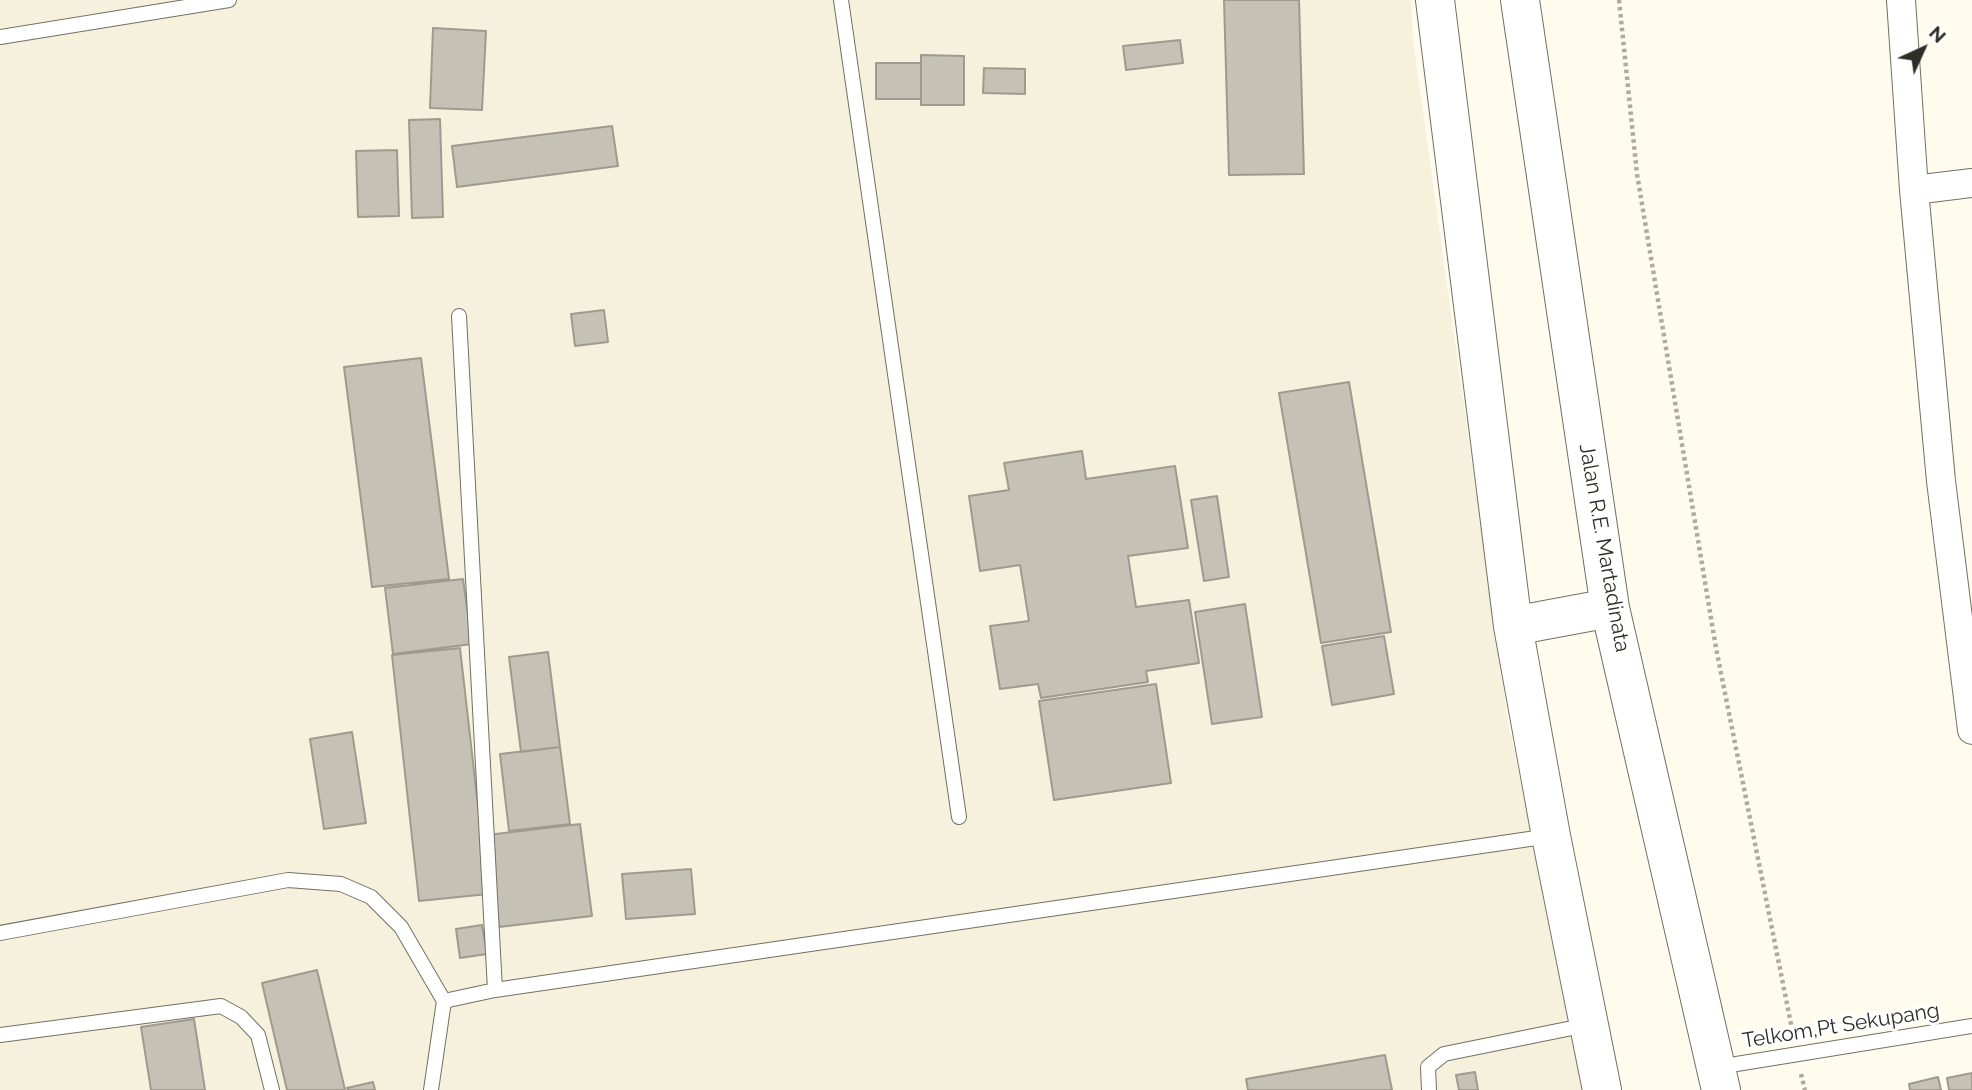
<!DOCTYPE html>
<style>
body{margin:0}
#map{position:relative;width:1972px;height:1090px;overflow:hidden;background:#fffbed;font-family:Raleway,sans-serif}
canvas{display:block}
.north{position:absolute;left:1888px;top:14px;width:70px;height:70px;-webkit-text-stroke:5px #fff;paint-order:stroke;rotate:45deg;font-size:19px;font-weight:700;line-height:28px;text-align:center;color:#2f2d28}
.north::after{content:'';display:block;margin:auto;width:24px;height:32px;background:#2f2d28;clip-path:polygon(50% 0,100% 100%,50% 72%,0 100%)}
</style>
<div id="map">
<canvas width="1972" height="1090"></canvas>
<div class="north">N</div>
</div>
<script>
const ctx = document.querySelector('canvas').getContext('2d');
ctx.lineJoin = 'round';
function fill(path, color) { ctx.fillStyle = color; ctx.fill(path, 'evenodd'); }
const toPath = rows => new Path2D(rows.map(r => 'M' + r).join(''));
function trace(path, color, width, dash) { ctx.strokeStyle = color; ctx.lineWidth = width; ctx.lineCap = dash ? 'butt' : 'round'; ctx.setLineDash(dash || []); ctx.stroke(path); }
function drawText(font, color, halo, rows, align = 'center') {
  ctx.font = font + ' Raleway,sans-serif'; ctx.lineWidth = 6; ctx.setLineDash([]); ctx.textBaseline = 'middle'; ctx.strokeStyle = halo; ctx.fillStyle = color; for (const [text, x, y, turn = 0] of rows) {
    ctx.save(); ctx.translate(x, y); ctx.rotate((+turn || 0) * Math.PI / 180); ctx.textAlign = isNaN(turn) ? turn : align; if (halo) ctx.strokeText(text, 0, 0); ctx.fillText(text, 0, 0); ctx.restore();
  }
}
const built = toPath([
 [0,0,1411,0,1413,40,1508,722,1587,1090,0,1090]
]);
const building = toPath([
 [1224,0,1299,0,1304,174,1229,175,1224,0],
 [433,28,486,31,482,110,430,108,433,28],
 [1180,40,1183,63,1126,70,1123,46,1180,40],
 [921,55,964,56,964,105,921,105,921,55],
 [876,63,921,63,921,99,876,99,876,63],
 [984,68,1025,69,1025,94,983,93,984,68],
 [440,119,443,217,412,218,409,120,440,119],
 [612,126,618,166,457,187,452,146,612,126],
 [397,150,399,216,358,217,356,151,397,150],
 [604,310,608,342,575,346,571,314,604,310],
 [421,358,449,579,372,587,344,367,421,358],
 [1349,382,1391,632,1321,643,1279,393,1349,382],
 [1082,451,1086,479,1175,466,1188,548,1128,556,1136,607,1189,600,1199,663,1146,671,1148,682,1041,698,1038,684,1000,689,990,626,1029,621,1020,565,980,571,969,496,1009,490,1004,463,1082,451],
 [1217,496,1229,577,1204,581,1191,500,1217,496],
 [463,579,472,644,393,654,385,588,463,579],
 [1245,604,1262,717,1212,724,1195,612,1245,604],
 [1384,636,1394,694,1332,705,1322,646,1384,636],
 [460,648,488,894,419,901,392,655,460,648],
 [548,652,560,747,521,752,509,657,548,652],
 [1156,684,1171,783,1054,800,1039,701,1156,684],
 [352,732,366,823,324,829,310,739,352,732],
 [560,747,570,824,509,831,500,754,560,747],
 [580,824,592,916,499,927,487,835,580,824],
 [691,869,695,914,626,919,622,874,691,869],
 [482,925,487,954,460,958,456,929,482,925],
 [317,970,345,1090,287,1090,262,983,317,970],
 [194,1019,205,1090,151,1090,141,1027,194,1019],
 [1385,1055,1392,1090,1248,1090,1246,1079,1385,1055],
 [1475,1072,1478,1090,1459,1090,1456,1075,1475,1072],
 [1972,1073,1972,1090,1949,1090,1947,1078,1972,1073],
 [1938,1077,1941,1090,1910,1090,1909,1084,1938,1077],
 [373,1082,375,1090,348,1090,347,1088,373,1082]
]);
const path = toPath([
 [1619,0,1637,174,1716,648,1793,1034],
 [1801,1074,1805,1090]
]);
const service = toPath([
 [841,0,959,817],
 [0,37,229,0],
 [459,316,495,990],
 [0,933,288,880,341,884,371,897,401,927,444,1001],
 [0,1035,221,1006,241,1017,258,1035,272,1090],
 [1718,1067,1972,1026],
 [431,1090,444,1001,495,990,1550,836],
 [1429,1090,1428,1067,1444,1054,1587,1025]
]);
const minor = toPath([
 [1901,0,1914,190,1941,481,1972,730],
 [1914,190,1972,183]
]);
const trunk = toPath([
 [1435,0,1513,626,1551,836,1602,1090],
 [1520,0,1610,608,1721,1090],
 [1513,626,1610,608]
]);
const streetNames = [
 ["Jalan R.E. Martadinata",1604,548,80],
 ["Telkom,Pt Sekupang",1841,1026,-9]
];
fill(built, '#f6f1dc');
fill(building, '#c5c2b5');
trace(building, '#9e9b8e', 2);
trace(service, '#737064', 16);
trace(minor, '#737064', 30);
trace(trunk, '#737064', 40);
trace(path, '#adaaa0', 4.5, [3.5, 3.5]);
trace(service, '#fff', 14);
trace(minor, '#fff', 28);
trace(trunk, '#fff', 38);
drawText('21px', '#2f2d28', '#fff', streetNames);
</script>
